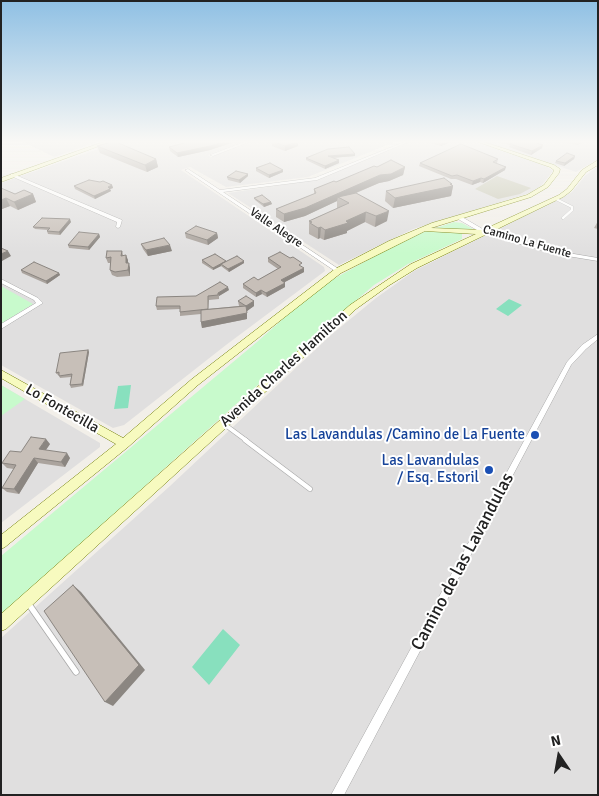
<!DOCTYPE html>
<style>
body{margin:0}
#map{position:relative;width:599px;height:796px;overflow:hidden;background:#f2efe9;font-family:Signika,sans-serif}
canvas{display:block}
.frame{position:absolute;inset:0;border:2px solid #222;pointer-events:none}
.north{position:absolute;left:534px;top:731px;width:50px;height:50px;-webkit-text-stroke:4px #fff;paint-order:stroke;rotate:348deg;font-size:14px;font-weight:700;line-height:20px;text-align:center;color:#222}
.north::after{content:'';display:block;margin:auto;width:18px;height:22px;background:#222;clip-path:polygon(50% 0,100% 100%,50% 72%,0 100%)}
</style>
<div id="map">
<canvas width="599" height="796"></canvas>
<div class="frame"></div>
<div class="north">N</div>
</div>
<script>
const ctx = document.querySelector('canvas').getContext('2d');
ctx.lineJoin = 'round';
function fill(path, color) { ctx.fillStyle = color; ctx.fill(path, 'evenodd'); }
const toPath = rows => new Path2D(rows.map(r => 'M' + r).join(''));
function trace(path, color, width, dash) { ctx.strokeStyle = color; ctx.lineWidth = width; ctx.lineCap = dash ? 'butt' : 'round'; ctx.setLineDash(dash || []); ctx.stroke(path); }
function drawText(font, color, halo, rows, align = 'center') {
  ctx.font = font + ' Signika,sans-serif'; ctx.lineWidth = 4; ctx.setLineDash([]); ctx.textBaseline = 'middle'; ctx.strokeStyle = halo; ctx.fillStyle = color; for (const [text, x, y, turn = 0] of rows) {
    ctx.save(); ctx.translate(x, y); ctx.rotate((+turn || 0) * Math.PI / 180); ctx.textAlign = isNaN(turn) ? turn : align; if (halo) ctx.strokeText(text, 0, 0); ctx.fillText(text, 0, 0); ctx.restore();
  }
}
const residential = toPath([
 [23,142,98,142,54,157],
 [118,142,243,142,208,155,211,157,250,142,395,142,308,177,226,187,190,167,181,170,324,267,325,271,226,345,124,425,113,428,1,365,1,183],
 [409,142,475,142,546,166,553,171,541,186,530,193,413,229,339,265,228,193,320,179],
 [485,142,598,142,598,159,576,172],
 [598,166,598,795,1,795,1,638,170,486,331,335,376,298,414,271,572,192,585,176],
 [1,385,100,443,100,447,1,523]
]);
const construction = toPath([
 [497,176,531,188,520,194,498,199,475,189]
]);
const park = toPath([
 [454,222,462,223,475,230,462,230,462,239,408,264,374,285,244,397,1,615,1,556,257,342,319,287,395,245,421,233],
 [1,286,33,304,1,324],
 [1,385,25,399,1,416]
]);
const pitch = toPath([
 [509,299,522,305,508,316,496,309],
 [131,385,128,408,114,409,118,386],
 [223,629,240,645,209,685,192,667]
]);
const laneFar3 = toPath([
 [556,199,572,207,572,210,563,218]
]);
const laneFar2 = toPath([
 [224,424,247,441]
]);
const laneFar1 = toPath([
 [245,440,310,489]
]);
const lane = toPath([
 [28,603,76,672]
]);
const street = toPath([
 [244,142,249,142,213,156,210,155,244,142],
 [404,142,408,142,317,180,223,192,340,270,340,272,338,273,185,170,188,169,220,190,315,178,404,142],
 [11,174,13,174,122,220,120,227,118,228,116,227,117,222,11,176,11,174],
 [458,217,462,217,486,231,556,251,598,258,598,261,555,254,482,233,458,219,458,217],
 [1,279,38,298,43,303,1,329,1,324,36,303,34,300,1,283,1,279],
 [598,334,598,339,586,349,571,365,344,795,331,795,567,362,582,345,598,334]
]);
const secondary = toPath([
 [103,142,110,142,1,182,1,178,103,142],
 [478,142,484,142,554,165,560,169,559,173,548,187,531,197,431,228,483,230,559,195,567,189,582,170,598,160,598,165,586,172,571,191,563,197,417,268,388,286,356,309,6,629,1,631,1,614,350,305,411,264,476,234,425,231,341,273,198,385,128,447,5,547,1,549,1,535,116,444,1,378,1,370,123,438,192,379,335,269,389,241,432,223,527,195,544,185,553,173,554,170,550,167,478,142]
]);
const wall = toPath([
 [188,142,234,142,210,150,178,157,170,151,169,147],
 [272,142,298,142,298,146,285,151,272,146],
 [428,142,451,142,441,146],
 [497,142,533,142,542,148,531,155,509,147,510,145],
 [568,142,583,142,578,145,567,143],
 [97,146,156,159,158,167,147,172,100,153],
 [355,154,355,156,333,158,339,160,339,163,325,169,306,160,306,158],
 [575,156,574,159,564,166,555,163,556,161],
 [498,159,497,163,496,163,505,170,483,183,480,182,472,185,456,179,451,179,419,166,420,163],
 [377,167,405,167,403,175,389,181,379,183,354,194,387,221,375,227,365,222,347,231,347,233,324,240,320,238,318,239,309,234,309,221,338,208,337,208,337,201,305,216,284,222,276,217,276,209,314,194,314,189,336,182],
 [256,168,283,170,283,172,269,178,256,171],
 [248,174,248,176,240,183,228,180,227,177],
 [452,184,452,185,453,186,451,196,393,208,385,201,386,191],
 [112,185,113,188,110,189,111,191,95,199,75,189,74,186],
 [1,188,15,194,33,194,36,202,18,210,10,206,2,209,1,209],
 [254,198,271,202,272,204,264,207,255,200],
 [598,221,598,229,594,228],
 [71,222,60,235,48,234,47,231,48,230,35,229,33,227],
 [185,233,217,233,218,238,208,245,186,238],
 [99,234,100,237,89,250,69,248,68,245],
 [141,244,172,251,148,256,143,249],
 [122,251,123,255,128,260,128,263,130,268,130,276,117,277,112,275,110,270,110,263,108,263,106,258],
 [268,258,302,267,304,272,285,282,285,287,267,297,262,294,256,297,243,288,243,284,258,280,278,269,268,262],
 [202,260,226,261,244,263,229,272,221,266,213,270,202,263],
 [21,270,59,273,60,275,47,284,22,273],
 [229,290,219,296,219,299,209,300,208,309,239,306,238,301,254,301,254,306,247,311,247,319,202,328,201,322,201,314,180,316,180,309,157,310,156,306,196,296],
 [88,350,89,352,83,386,71,388,70,385,71,377,60,378,59,375,58,375,56,373],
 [50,444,46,450,70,458,65,467,38,463,19,494,7,492,2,488,14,469,7,468,2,463,21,452]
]);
const shadedWall = toPath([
 [222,142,234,142,210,150,178,157,177,153],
 [296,142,298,142,298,146,285,151,285,146],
 [445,142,451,142,441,146,442,143],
 [543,145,542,148,531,155,532,151],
 [355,154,355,156,328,158,328,156],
 [575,156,574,159,564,166,565,163],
 [156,159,158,167,147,172,145,165],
 [339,160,339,163,325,169,325,166],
 [405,167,403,175,389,181,379,183,341,199,338,197,337,201,305,216,284,222,284,214,380,175],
 [506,167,505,170,483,183,484,179],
 [283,170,283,172,269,178,269,175],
 [248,174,248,176,240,183,239,180],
 [481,178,480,182,472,185,473,181],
 [452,184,451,187,453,186,451,196,393,208,395,198],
 [112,185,113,188,110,189,111,191,95,199,94,196],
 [33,194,36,202,18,210,14,202],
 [6,198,10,206,2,209,1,207,1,200],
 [271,202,272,204,264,207,263,204],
 [389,211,387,221,375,227,376,216],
 [366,212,365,222,347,231,347,233,324,240,325,230],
 [70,219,71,222,60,235,59,232],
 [321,227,320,238,318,239,318,228],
 [217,233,218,238,208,245,207,240],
 [99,234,100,237,89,250,88,247],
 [170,245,172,251,148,256,146,250],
 [8,251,11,256,2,261,1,259,1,254],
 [126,255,128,260,128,269,126,263],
 [226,261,221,264,221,266,213,270,213,268],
 [244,261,244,263,229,272,228,269],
 [129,263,130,268,130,276,128,270],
 [304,268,304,272,281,284,281,280],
 [59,273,60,275,47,284,46,281],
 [285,283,285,287,267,297,266,293],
 [228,287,229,290,219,296,218,293],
 [261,290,262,294,256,297,256,293],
 [254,301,254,306,247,311,246,306],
 [247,313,247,319,202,328,201,322],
 [88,350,89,352,83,386,82,384],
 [46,439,50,444,43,454,39,449],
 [67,453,70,458,65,467,61,462],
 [34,458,38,463,19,494,14,489],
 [73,585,81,592,145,670,113,706,105,702]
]);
const building = toPath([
 [111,142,116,142,156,159,145,165,97,146,111,142],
 [188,142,222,142,210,146,177,153,169,147,188,142],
 [274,142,296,142,285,146,274,142],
 [511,142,533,142,543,145,532,151,510,144,513,142,511,142],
 [461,144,498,159,493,162,506,167,484,179,481,178,473,181,457,175,452,176,420,163,461,144],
 [349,147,355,154,328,156,339,160,325,166,306,158,328,149,349,147],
 [567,153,575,156,565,163,556,161,567,153],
 [391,160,405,167,391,174,380,175,305,208,284,214,276,209,316,193,314,189,334,181,336,182,374,166,377,167,391,160],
 [270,163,283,170,269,175,256,168,270,163],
 [236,171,248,174,239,180,227,177,236,171],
 [444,178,452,184,450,184,453,186,395,198,386,191,444,178],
 [89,180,100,182,103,181,112,185,108,187,110,189,94,196,74,186,89,180],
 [1,188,15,194,24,190,33,194,14,202,6,198,1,200,1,188],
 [356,193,389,211,376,216,366,212,346,221,348,223,325,230,321,227,318,228,310,223,312,222,309,221,349,203,338,197,356,193],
 [262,195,271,202,263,204,254,198,262,195],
 [42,218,70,219,59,232,47,231,50,228,33,227,42,218],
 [196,226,217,233,207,240,185,233,196,226],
 [79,232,99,234,88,247,68,245,79,232],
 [164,238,170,245,146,250,141,244,164,238],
 [1,248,8,251,1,254,1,248],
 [107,251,122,251,121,256,126,255,126,263,129,263,128,270,115,272,110,270,111,257,106,258,107,251],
 [280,252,290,258,293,257,302,263,299,265,304,268,281,280,285,283,266,293,261,290,256,293,243,284,254,277,258,280,281,267,268,258,280,252],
 [215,254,226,261,213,268,202,260,215,254],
 [237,256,244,261,228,269,221,264,237,256],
 [34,262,59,273,46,281,21,270,34,262],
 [220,282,228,287,218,293,218,295,208,296,208,309,180,312,180,306,156,306,157,297,196,296,220,282],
 [246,296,254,301,246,306,238,301,246,296],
 [246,306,247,313,201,322,201,310,246,306],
 [88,350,82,384,70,385,72,374,59,376,59,372,56,373,60,353,88,350],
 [31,437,46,439,39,449,67,453,61,462,34,458,14,489,2,488,16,465,2,463,10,451,21,452,31,437],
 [73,585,139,665,105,702,44,611,73,585]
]);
const markers = [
 [535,435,5,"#1a4fb4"],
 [489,470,5,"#1a4fb4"]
];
const farStreetnames = [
 ["Valle Alegre",276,228,34],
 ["Camino La Fuente",527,242,16]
];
const streetNames = [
 ["Avenida Charles Hamilton",284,369,-42],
 ["Lo Fontecilla",62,409,30]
];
const transitNames = [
 ["Las Lavandulas /Camino de La Fuente",525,435],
 ["Las Lavandulas",479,461],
 ["/ Esq. Estoril",479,478]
];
const nearStreetnames = [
 ["Camino de las Lavandulas",463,562,-62]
];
fill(residential, '#e0dfdf');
fill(construction, '#c7c7b4');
fill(park, '#c8facc');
fill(pitch, '#88e0be');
trace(laneFar3, '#a9a9a9', 3);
trace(laneFar2, '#a9a9a9', 5);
trace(laneFar1, '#a9a9a9', 5.5);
trace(lane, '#a9a9a9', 7);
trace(street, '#a9a9a9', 1);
trace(secondary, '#707d05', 1);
trace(laneFar3, '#fff', 2.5);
trace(laneFar2, '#fff', 4);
trace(laneFar1, '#fff', 4.5);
trace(lane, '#fff', 5.5);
fill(street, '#fff');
fill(secondary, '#f7fabf');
fill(wall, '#aba49e');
fill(shadedWall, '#8b8681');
fill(building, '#c7bfb8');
trace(building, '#8b8681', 1);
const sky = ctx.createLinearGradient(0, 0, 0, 253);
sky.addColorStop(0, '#8fc0e4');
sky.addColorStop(0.56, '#f9f8f5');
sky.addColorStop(1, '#f9f8f500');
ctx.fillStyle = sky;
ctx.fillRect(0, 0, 599, 253);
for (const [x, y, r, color] of markers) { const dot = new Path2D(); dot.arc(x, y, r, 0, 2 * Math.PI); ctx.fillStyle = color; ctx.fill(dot); trace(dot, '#fff', 2); }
drawText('12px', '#222', '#fff', farStreetnames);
drawText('15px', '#222', '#fff', streetNames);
drawText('15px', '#164399', '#fff', transitNames, 'right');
drawText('18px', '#222', '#fff', nearStreetnames);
</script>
